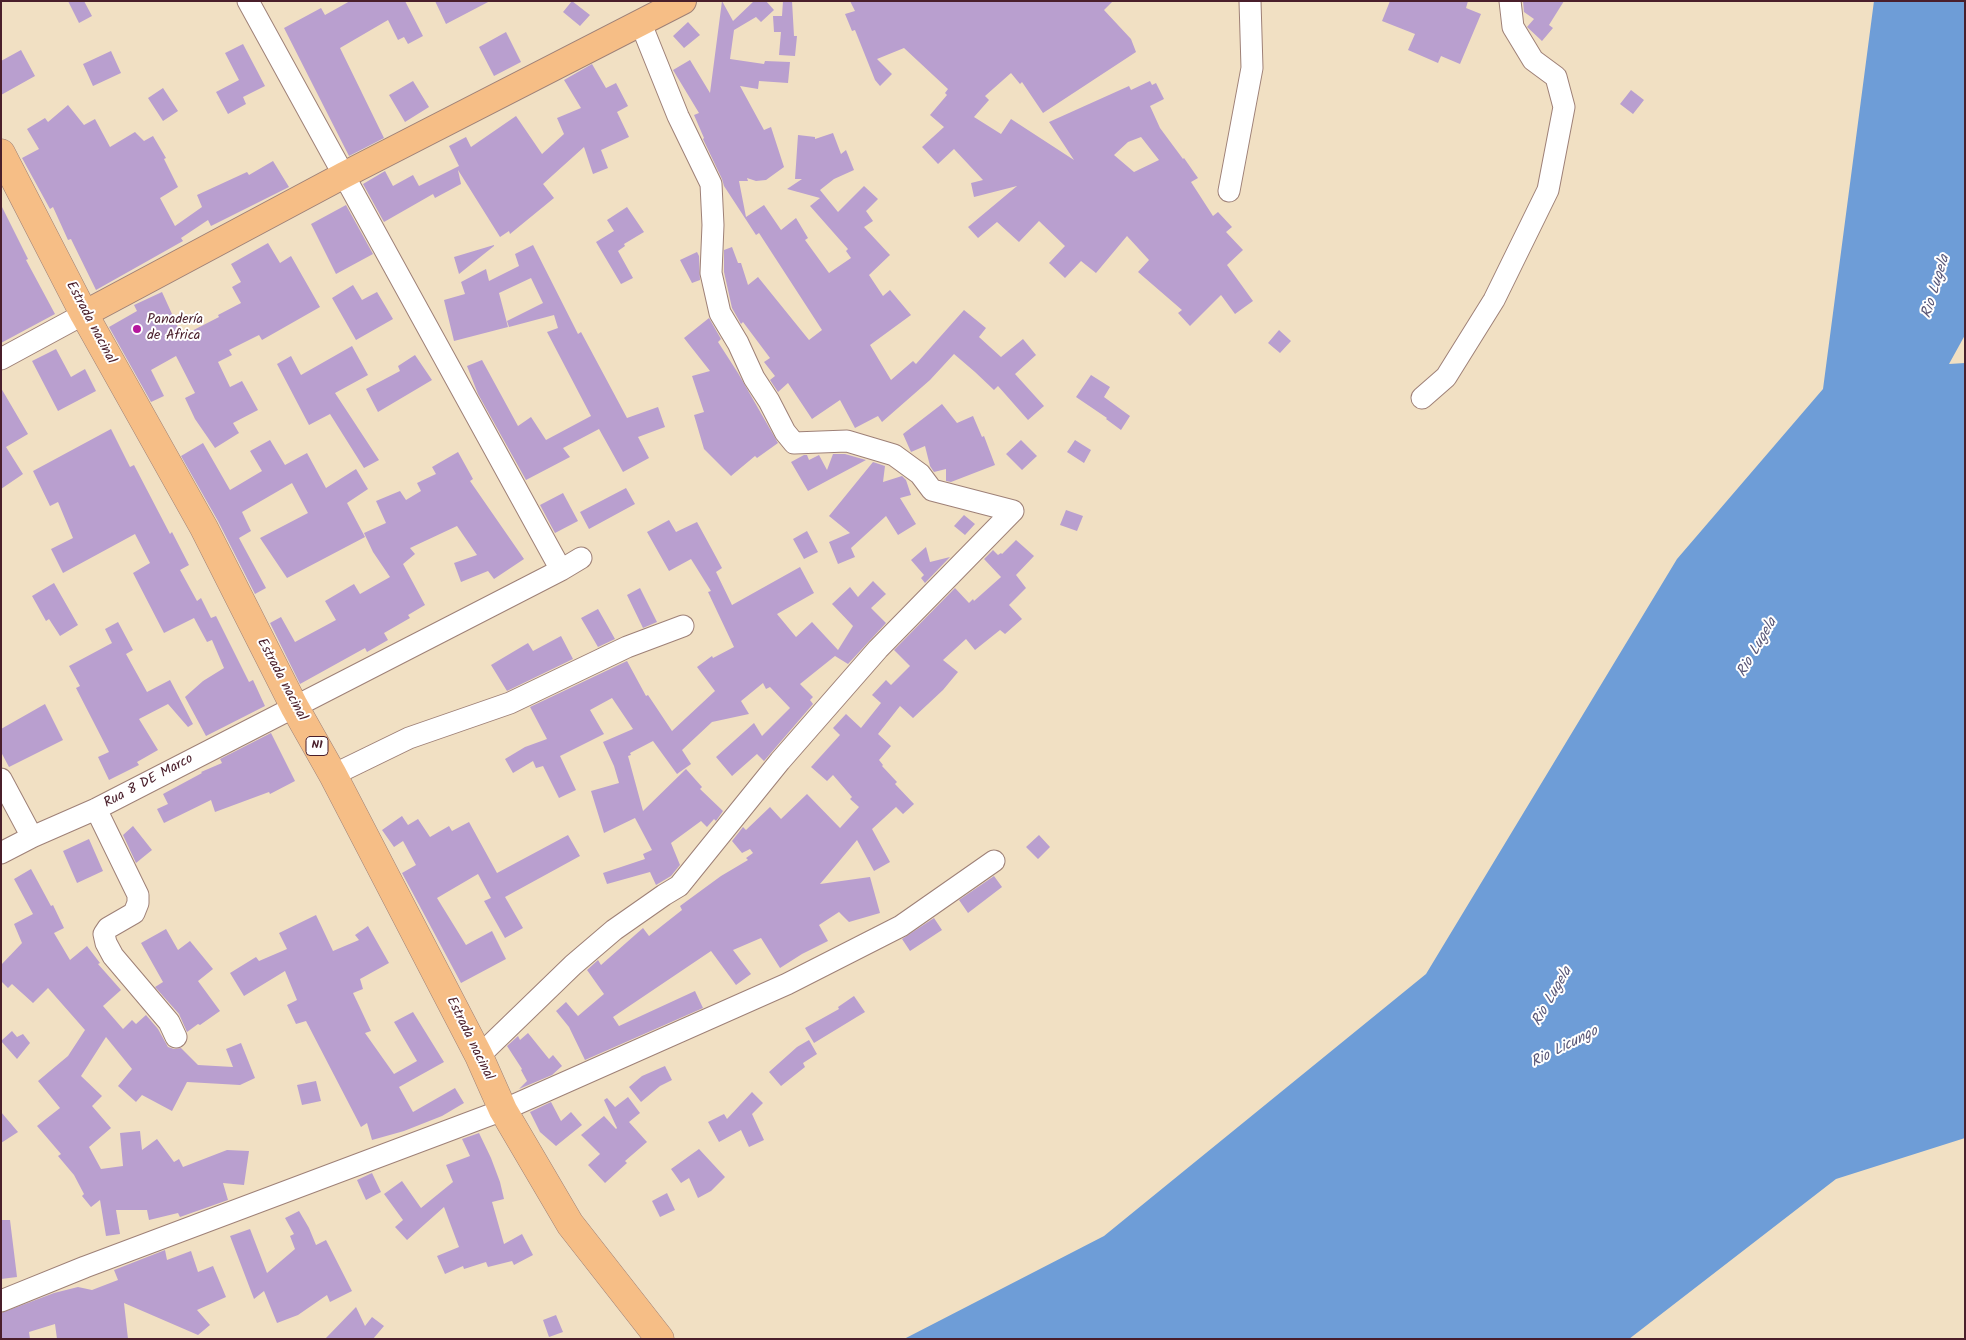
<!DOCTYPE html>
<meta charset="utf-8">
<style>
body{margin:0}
#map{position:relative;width:1966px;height:1340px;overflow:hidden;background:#f1e0c3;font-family:Kalam,sans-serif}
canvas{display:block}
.frame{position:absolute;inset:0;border:2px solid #4a1f2b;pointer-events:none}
</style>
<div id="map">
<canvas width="1966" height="1340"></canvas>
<div class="frame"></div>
</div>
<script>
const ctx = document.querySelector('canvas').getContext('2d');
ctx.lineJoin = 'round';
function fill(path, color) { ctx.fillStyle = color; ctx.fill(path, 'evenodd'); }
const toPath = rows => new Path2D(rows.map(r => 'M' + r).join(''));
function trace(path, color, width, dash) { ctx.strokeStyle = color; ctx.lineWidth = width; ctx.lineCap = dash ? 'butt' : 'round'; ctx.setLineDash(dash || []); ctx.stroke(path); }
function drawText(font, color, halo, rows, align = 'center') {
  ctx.font = font + ' Kalam,sans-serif'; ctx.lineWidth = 4; ctx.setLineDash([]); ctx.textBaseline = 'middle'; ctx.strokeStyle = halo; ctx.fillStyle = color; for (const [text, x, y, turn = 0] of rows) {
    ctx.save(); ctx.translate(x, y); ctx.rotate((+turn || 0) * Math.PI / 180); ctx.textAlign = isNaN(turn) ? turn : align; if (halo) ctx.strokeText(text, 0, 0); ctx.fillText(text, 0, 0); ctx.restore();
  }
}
const water = toPath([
 [1874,1,1965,1,1965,335,1949,364,1965,363,1965,1138,1836,1179,1629,1339,904,1339,1104,1236,1426,974,1677,559,1823,389]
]);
const building = toPath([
 [68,1,84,1,92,16,79,23],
 [350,1,405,1,423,36,408,44,404,37,398,40,388,20,340,48,384,138,349,156,284,28,321,8,325,15],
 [435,1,490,1,446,24],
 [572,1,590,15,580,26,563,12],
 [722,1,733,21,754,1,766,1,774,10,761,22,756,17,734,30,730,59,764,64,765,61,790,62,788,83,759,81,758,89,740,86,764,130,771,127,784,167,766,180,756,181,747,178,748,181,739,181,746,217,764,205,781,230,796,218,808,238,805,240,829,273,851,258,846,251,848,249,810,206,820,198,787,189,802,179,795,179,798,135,815,137,815,139,833,133,841,154,846,150,854,170,834,179,820,190,838,212,864,186,878,199,866,211,873,221,864,227,890,255,869,275,883,296,890,290,911,315,870,345,891,380,913,361,916,364,964,310,986,328,979,337,1001,357,1023,339,1036,355,1015,374,1044,406,1028,420,998,386,994,390,975,372,954,354,930,380,882,422,878,416,855,428,840,400,812,419,788,383,778,392,770,380,775,376,764,362,770,358,743,322,741,324,732,308,724,272,724,250,732,247,738,263,741,263,748,285,758,277,809,340,822,330,759,233,756,235,724,186,722,179,703,139,704,138,694,115,699,113,673,70,690,60,710,93],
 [783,1,792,1,794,36,797,36,795,56,779,55,781,32,774,32,773,16,782,16],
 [850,1,1113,1,1104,10,1131,39,1136,52,1043,113,1022,82,1020,84,1011,73,985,96,989,100,974,117,1001,134,1011,119,1074,160,1049,122,1129,86,1131,90,1150,81,1152,85,1156,83,1164,99,1150,106,1160,128,1183,159,1184,158,1198,178,1191,182,1213,216,1218,212,1232,227,1226,232,1243,250,1227,265,1253,301,1235,314,1221,295,1190,326,1178,313,1182,310,1138,272,1149,260,1127,236,1096,273,1081,261,1065,278,1049,263,1065,246,1039,221,1019,242,997,222,978,238,968,227,1017,186,974,197,971,183,983,180,954,149,938,164,922,147,944,127,930,115,947,95,945,93,948,89,904,48,877,59,892,74,880,86,875,80,855,30,852,31,845,14,855,11],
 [1141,137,1159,160,1134,172,1114,155,1128,142],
 [1390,1,1468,1,1466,8,1481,14,1460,64,1441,56,1438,63,1408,50,1415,34,1382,21],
 [1523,1,1564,1,1549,25,1553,28,1542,41,1527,27,1534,19,1524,12],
 [688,22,700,35,684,48,673,36],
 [506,32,521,62,494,76,479,47],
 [243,44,265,86,243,97,246,104,228,114,216,92,239,80,225,53],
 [21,50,35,76,1,95,1,61],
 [111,51,121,73,93,86,83,64],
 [592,64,606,88,616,83,628,106,617,112,629,137,601,150,608,168,593,174,584,147,543,184,554,198,510,234,509,231,500,237,458,170,461,184,435,198,433,194,384,222,363,184,385,171,393,186,413,175,419,186,459,166,449,146,466,137,471,147,516,116,542,154,564,134,557,118,581,108,564,80],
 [413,81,429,107,405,122,389,95],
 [163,88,178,111,163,121,148,98],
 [1631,90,1644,100,1633,114,1620,104],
 [68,105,84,125,95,119,110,147,135,132,144,141,153,136,166,158,164,159,178,187,160,198,175,226,202,207,197,195,247,172,249,175,273,161,289,187,211,226,208,220,181,238,183,241,96,290,71,239,68,240,53,207,50,209,22,158,39,149,27,129,45,118,48,122],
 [1,205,28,259,26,260,55,314,1,343],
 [346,205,373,254,336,274,311,224],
 [627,207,644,232,624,244,625,246,618,251,633,278,621,284,596,242,614,231,607,220],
 [268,243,280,263,291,256,320,307,262,340,259,335,229,350,232,355,218,362,230,387,242,381,258,410,233,423,239,433,215,448,195,419,185,398,195,393,176,356,151,370,164,396,151,402,109,327,137,311,134,305,162,292,182,336,219,317,218,315,241,303,232,287,241,282,231,264],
 [494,245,494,246,459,274,454,257],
 [533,245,578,334,581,332,627,418,658,407,665,427,638,437,649,458,623,472,599,429,563,448,570,457,526,480,478,394,467,366,482,360,518,426,531,417,546,440,591,416,547,332,558,328,554,315,509,327,507,321,543,303,531,278,499,293,508,327,454,341,444,300,465,294,461,282,486,269,489,281,519,266,515,254],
 [697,252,699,256,700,280,692,283,680,260],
 [353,285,362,300,377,292,393,319,356,340,332,298],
 [709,318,721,339,718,342,738,373,778,443,757,458,755,456,731,476,704,449,694,415,704,412,692,376,710,371,684,338],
 [1279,330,1291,341,1280,353,1268,343],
 [352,346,368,375,335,393,379,460,364,468,330,414,309,425,277,364,291,356,301,375],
 [56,349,71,377,85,369,96,391,58,411,32,361],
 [415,355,432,380,378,412,366,389,400,371,398,366],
 [1091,375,1110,387,1104,397,1130,416,1121,430,1106,419,1107,418,1076,397],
 [1,388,28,434,6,447,23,474,1,489],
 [942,404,957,423,973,416,982,437,984,436,995,465,951,482,946,481,946,469,934,472,930,466,925,446,911,452,903,434],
 [111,429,130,467,134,465,170,534,172,532,189,565,180,570,197,601,201,598,211,618,216,616,249,682,253,680,265,706,206,736,185,697,203,681,224,668,212,640,207,642,194,618,164,633,133,573,150,563,135,534,63,573,51,549,73,538,58,502,50,506,33,471],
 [270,440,285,465,307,453,326,488,356,469,368,489,347,503,365,537,287,578,260,538,308,513,292,483,242,512,251,531,239,538,266,588,255,594,218,521,181,456,203,443,230,490,262,471,250,451],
 [1021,440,1037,456,1022,470,1006,454],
 [1075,440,1091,450,1084,463,1067,452],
 [458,452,473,479,470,481,524,559,494,579,488,571,461,582,454,563,477,555,457,526,410,548,415,554,403,564,425,605,408,615,410,618,384,633,388,640,367,652,365,648,300,684,270,623,281,617,295,642,336,620,325,601,354,584,360,594,390,577,373,552,364,533,386,523,376,501,400,491,406,500,421,491,417,483,436,474,432,467],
 [833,454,845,454,866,460,808,491,791,462,804,455,807,455,809,460,819,455,827,470],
 [873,462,885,466,883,482,902,476,906,480,911,495,900,498,916,524,898,535,886,516,851,548,855,557,838,564,829,542,850,533,829,516],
 [626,488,635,504,589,529,580,512],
 [563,493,578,521,555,533,540,505],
 [1066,510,1083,516,1077,531,1060,525],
 [964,515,975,524,965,535,954,526],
 [669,520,676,532,697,522,722,568,716,572,732,605,800,567,814,593,777,614,796,637,812,622,838,650,853,626,832,604,850,587,858,597,873,581,886,594,871,608,886,623,848,664,835,656,800,684,813,697,810,700,813,704,764,761,757,754,732,776,716,757,754,723,762,736,790,708,770,687,766,689,763,683,741,701,749,714,712,722,682,750,691,764,677,774,653,741,630,753,631,755,628,756,643,811,686,769,702,787,700,789,723,811,716,821,714,819,707,827,701,821,671,843,680,865,671,876,656,885,650,872,607,884,603,873,645,859,643,854,652,850,635,818,604,833,591,791,619,783,614,766,603,742,633,729,612,698,590,710,604,734,560,756,576,790,559,798,543,766,536,768,533,761,513,773,505,759,525,747,547,739,530,707,627,661,646,696,648,695,672,731,715,691,697,667,712,656,713,658,734,647,708,592,711,591,691,559,669,571,647,532],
 [807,531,818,552,804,559,793,539],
 [1016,540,1034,556,1016,575,1026,588,1009,605,1022,619,1005,634,1000,630,975,650,966,639,943,660,958,672,943,690,913,718,900,706,878,734,891,746,879,760,883,765,882,766,897,782,895,784,914,804,903,814,896,807,872,829,890,862,874,871,857,840,820,884,870,877,880,913,849,922,839,912,819,925,828,941,802,954,780,968,761,938,733,950,751,974,736,985,711,951,613,1017,619,1026,695,991,703,1008,585,1060,569,1027,556,1011,566,1002,578,1016,604,994,587,970,598,960,601,965,643,928,649,936,682,910,680,906,721,876,748,860,746,858,753,853,750,849,742,853,732,841,743,827,746,830,770,807,781,819,807,794,840,828,859,807,850,799,852,797,833,775,827,781,811,767,840,735,833,728,846,714,861,728,881,703,872,695,886,680,891,685,910,666,894,650,955,588,969,603,973,599,974,601,1001,577,984,559,993,550,998,555,1001,553,1002,554],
 [926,547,930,562,950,557,925,583,921,578,924,575,911,560],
 [54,583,78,625,60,636,49,619,46,621,32,596],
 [640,588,657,622,643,628,627,595],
 [598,609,615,639,598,647,581,618],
 [118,622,133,650,126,654,147,692,170,680,193,724,188,727,168,704,139,719,158,750,137,762,139,765,109,780,98,757,109,752,76,688,80,686,69,666,112,643,105,629],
 [561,636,573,659,507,691,491,665,528,643,533,651],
 [45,704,63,740,9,767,1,752,1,729],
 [271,733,295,781,270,794,269,792,215,812,211,800,164,823,157,809,168,804,163,794,202,773,201,772,222,763,220,759],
 [402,816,408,825,418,819,430,837,449,826,452,831,469,822,497,873,568,835,580,856,505,897,523,928,505,938,484,901,491,898,478,874,437,898,466,945,492,931,506,959,461,983,402,873,416,865,403,841,394,847,382,830],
 [133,826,152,850,136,863,123,835],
 [1039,835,1050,847,1038,859,1026,847],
 [89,839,103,871,77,883,63,851],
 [31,869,51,906,53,905,64,928,54,933,70,960,87,946,100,963,98,964,121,990,103,1006,123,1029,132,1020,136,1024,146,1015,158,1029,168,1047,174,1049,181,1048,198,1065,233,1067,226,1049,241,1043,255,1078,240,1085,187,1082,172,1111,142,1095,136,1102,118,1086,132,1069,106,1037,81,1076,102,1096,92,1106,111,1128,89,1147,101,1169,123,1166,120,1133,140,1131,142,1150,157,1139,174,1162,179,1159,183,1167,227,1150,249,1151,244,1185,223,1183,228,1200,180,1217,178,1213,149,1220,147,1210,116,1210,120,1234,106,1236,100,1200,91,1207,82,1196,84,1194,74,1175,58,1156,61,1154,37,1126,60,1108,38,1081,68,1056,85,1030,48,988,33,1003,12,984,8,988,1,981,1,965,22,943,14,924,33,914,14,879],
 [994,876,1002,887,968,913,959,900],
 [316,915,333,951,359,940,355,935,368,926,389,963,360,979,363,989,353,993,371,1031,365,1033,394,1074,417,1061,394,1022,413,1012,444,1062,399,1087,413,1112,455,1088,464,1103,442,1116,404,1131,372,1140,367,1123,361,1127,306,1021,296,1024,287,1005,297,1000,285,971,244,996,230,973,256,957,259,961,287,949,279,933],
 [934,918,942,930,910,951,902,939],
 [166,929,178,950,190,941,213,969,198,981,220,1011,200,1025,198,1024,187,1032,179,1014,155,987,163,982,141,943],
 [854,996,865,1012,814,1043,805,1028,839,1009,838,1007],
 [12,1031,17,1037,23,1034,30,1043,17,1059,1,1041],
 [528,1033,549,1059,553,1055,562,1066,552,1075,519,1089,527,1081,521,1070,522,1069,507,1046,518,1036,520,1040],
 [809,1040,817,1054,803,1063,805,1067,781,1086,769,1072,797,1047],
 [665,1066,672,1080,660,1086,641,1102,629,1087,642,1076],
 [316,1081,321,1101,302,1105,297,1085],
 [752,1092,763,1103,752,1114,764,1140,749,1147,741,1130,719,1142,708,1122,724,1114,727,1119],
 [628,1097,640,1113,629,1122,647,1142,625,1161,627,1163,605,1183,588,1165,600,1154,581,1135,604,1116,616,1129,617,1128,604,1100,607,1098,615,1107],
 [551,1102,561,1121,571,1112,582,1125,556,1146,540,1132,530,1112],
 [1,1112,18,1132,1,1143],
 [479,1133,491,1158,500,1182,504,1199,492,1202,504,1244,522,1234,533,1255,514,1265,512,1261,488,1267,486,1262,464,1269,463,1266,445,1274,437,1256,459,1247,444,1207,407,1240,395,1227,403,1220,384,1194,402,1181,421,1208,453,1182,446,1165,470,1156,462,1139],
 [699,1149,725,1177,711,1191,698,1198,689,1178,681,1183,671,1169],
 [372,1173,381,1192,366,1200,357,1180],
 [667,1193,675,1210,660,1217,652,1201],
 [299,1211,309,1228,316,1245,326,1240,352,1291,330,1302,327,1295,298,1315,277,1323,264,1291,254,1299,230,1236,250,1229,267,1273,295,1249,290,1236,294,1234,285,1218],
 [1,1220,10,1220,17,1277,1,1279],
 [165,1250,167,1260,191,1251,198,1272,213,1266,226,1297,197,1310,210,1325,198,1335,124,1303,128,1339,57,1339,55,1324,29,1332,30,1339,1,1339,1,1313,54,1293,78,1287,92,1290,118,1280,114,1270],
 [356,1307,365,1326,372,1317,384,1326,373,1339,325,1339],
 [556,1315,563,1332,549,1337,543,1320]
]);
const minor = toPath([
 [641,24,678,116,711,184,713,225,711,273,720,313,738,343,754,378,769,401,785,432,794,443,847,441,894,455,920,474,932,490,1013,511],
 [1229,191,1252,68,1250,1],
 [1,359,84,314],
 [1422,398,1446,377,1494,300,1548,190,1564,107,1556,77,1533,60,1513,27,1510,1],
 [561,570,581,558],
 [333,775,409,738,510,703,627,647,683,626],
 [1,779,32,837],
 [96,809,138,895,138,903,134,913,108,928,104,934,106,943,113,956,169,1022,176,1037],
 [1,853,32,837,96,809,561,570,248,1],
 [479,1056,573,965,614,930,664,895,679,886,780,761,878,649,1013,511],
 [1,1301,85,1267,503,1110,787,984,901,926,994,861]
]);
const major = toPath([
 [84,314,344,175,683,1]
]);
const highway = toPath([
 [1,153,84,314,204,528,294,706,333,775,479,1056,503,1110,570,1224,660,1339]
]);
const markers = [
 [137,329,5,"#b5179e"]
];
const shields = [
 [317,746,22]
];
const shieldNames = [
 ["N1",317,746]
];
const poiNames = [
 ["Panadería",147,321],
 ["de Africa",147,337]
];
const streetNames = [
 ["Estrada nacinal",90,323,62],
 ["Estrada nacinal",281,680,62],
 ["Rua 8 DE Marco",149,782,-28],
 ["Estrada nacinal",469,1039,64]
];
const waterNames = [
 ["Rio Lugela",1937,287,-73],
 ["Rio Lugela",1758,648,-60],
 ["Rio Lugela",1553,997,-60],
 ["Rio Licungo",1565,1048,-27]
];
fill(water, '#6e9dd7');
fill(building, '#b99fcf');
trace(minor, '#9e8077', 23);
trace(major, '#9e8077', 28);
trace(highway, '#9e8077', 29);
trace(minor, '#fff', 21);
trace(major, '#f6be86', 26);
trace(highway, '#f6be86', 28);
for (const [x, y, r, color] of markers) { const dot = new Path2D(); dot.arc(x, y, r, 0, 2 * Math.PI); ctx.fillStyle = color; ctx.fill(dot); trace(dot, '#fff', 2); }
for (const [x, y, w] of shields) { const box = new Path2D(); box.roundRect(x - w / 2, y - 9.5, w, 19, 4); ctx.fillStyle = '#fff'; ctx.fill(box); trace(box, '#4a1f2b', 1); }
drawText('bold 12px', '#4a1f2b', null, shieldNames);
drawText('14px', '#4a1f2b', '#fff', poiNames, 'left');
drawText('14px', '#4a1f2b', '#fff', streetNames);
drawText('italic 15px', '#5a5878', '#fff', waterNames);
</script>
